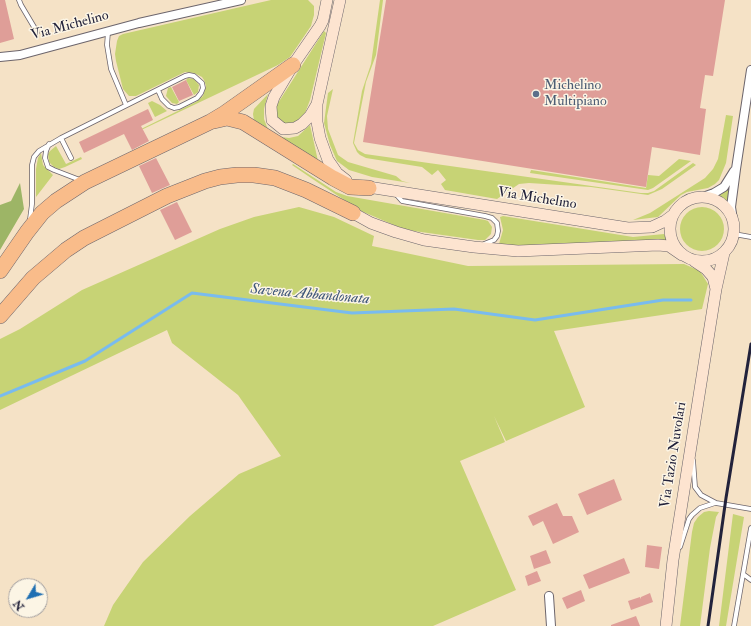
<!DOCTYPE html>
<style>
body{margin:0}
#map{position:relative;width:751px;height:626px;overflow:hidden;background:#f5e2c6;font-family:"IM FELL Double Pica",serif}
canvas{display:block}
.north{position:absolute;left:8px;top:578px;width:40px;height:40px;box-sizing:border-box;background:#fcf5e5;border:1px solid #a5a1a1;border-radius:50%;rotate:232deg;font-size:11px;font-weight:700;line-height:16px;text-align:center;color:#22223b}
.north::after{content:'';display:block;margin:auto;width:14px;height:18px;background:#1f6fb2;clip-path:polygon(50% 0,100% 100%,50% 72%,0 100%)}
</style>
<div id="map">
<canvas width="751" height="626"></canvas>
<div class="north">N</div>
</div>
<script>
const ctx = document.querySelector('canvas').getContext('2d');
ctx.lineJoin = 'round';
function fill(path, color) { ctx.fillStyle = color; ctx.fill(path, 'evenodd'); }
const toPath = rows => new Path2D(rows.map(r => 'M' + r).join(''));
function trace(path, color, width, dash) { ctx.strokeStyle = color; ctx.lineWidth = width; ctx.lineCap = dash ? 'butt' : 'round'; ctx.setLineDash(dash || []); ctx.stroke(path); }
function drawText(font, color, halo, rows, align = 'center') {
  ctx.font = font + ' "IM FELL Double Pica",serif'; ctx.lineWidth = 3; ctx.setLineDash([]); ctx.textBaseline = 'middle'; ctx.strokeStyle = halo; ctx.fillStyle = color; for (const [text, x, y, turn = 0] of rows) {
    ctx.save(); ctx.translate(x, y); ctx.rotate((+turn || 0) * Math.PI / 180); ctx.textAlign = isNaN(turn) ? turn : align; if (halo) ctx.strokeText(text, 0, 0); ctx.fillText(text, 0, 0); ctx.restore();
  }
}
const green = toPath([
 [271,0,308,0,314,6,314,15,311,26,290,57,278,65,137,132,137,131,196,102,203,96,206,86,204,80,202,77,194,73,185,72,136,96,129,96,123,89,116,61,115,54,117,41,119,36,123,34],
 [380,0,383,0,376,55,366,82,354,143,358,150,365,154,641,193,648,193,654,191,693,163,696,165,662,189,648,195,591,187,529,183,519,184,497,199,445,190,441,184,446,180,438,170,432,175,422,167,366,158,360,155,357,152,353,143,362,91,371,64],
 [324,31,326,33,310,100,305,113,300,121,286,125,277,119,275,109,278,103],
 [188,78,194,79,199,85,198,92,194,95,186,80],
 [171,87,179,102,177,104,172,103,166,96,168,88],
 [333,89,327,116,328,129,338,155,348,162,396,176,402,181,410,183,372,177,349,170,337,161,330,145,324,123,328,93],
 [268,94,264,109,264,119,267,127,272,133,281,137,289,138,298,136,310,125,318,161,317,162,270,134,254,121,253,114,254,109],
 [152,101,160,105,167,111,155,117,148,103],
 [726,115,733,116,726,163,719,180,715,184,708,188,687,192,681,195,658,217,633,220,650,213,705,178,713,169,718,159],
 [56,146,66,164,81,157,82,159,65,167,59,169,54,167,49,162,48,154,50,151],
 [41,153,43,165,53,175,36,197,36,169,38,158],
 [679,159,691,161,653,188,648,190,530,173,531,170,646,188,648,175,659,176],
 [293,164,336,192,347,196,485,220,488,221,492,227,491,234,485,240,478,240,414,231,401,228,361,211,311,178,292,165],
 [730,187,727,202,719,196],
 '680 229a22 22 0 1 1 44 0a22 22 0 1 1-44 0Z',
 [299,207,334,217,374,236,372,246,468,266,684,264,700,271,708,284,702,309,554,331,585,407,506,441,494,416,505,442,460,461,516,590,433,626,104,626,113,605,143,562,190,516,239,474,281,456,238,395,172,343,167,330,0,410,0,339,20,329,82,290,220,229,254,217],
 [503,216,633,237,664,234,666,237,666,240,534,247,499,244,503,230,500,217],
 [709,511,719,512,716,517,710,548,700,626,680,626,692,532,694,523,698,517,704,512],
 [733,514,744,517,726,626,719,626]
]);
const forest = toPath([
 [20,183,24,209,0,250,0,205,11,201]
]);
const stream = toPath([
 [0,396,85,361,192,293,352,313,454,309,535,320,663,300,691,300]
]);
const building = toPath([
 [0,0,5,0,14,39,0,43],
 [386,0,725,0,713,76,705,75,700,108,706,109,700,155,652,147,646,187,363,142],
 [186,80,193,95,179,101,172,87],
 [148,109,153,120,141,126,149,141,132,150,124,134,84,153,79,142],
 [156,158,170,185,152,193,139,166],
 [177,202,192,232,175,240,160,210],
 [614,479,622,500,587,515,578,494],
 [557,503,563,516,572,516,579,532,553,544,543,521,533,526,528,516],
 [647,545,662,547,659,569,645,567],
 [546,550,551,563,534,569,530,556],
 [624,558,630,573,589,589,583,575],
 [537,571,541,581,528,586,525,576],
 [581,590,585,601,567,609,562,598],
 [650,593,653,602,631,610,628,601,640,597,641,599,641,597],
 [636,616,640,626,611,626,611,625]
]);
const lane = toPath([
 [19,0,21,5,37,32],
 [108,32,107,45,111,69,126,105],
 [61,138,71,158],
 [49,144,46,151,45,158,48,167,54,170,80,180],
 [395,193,402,201,485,216,492,218,497,223,498,231,497,236,494,240,484,244],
 [30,219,32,204,32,165,34,157,39,151,61,138,185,76,189,75,194,76,202,83,203,88,201,93,197,98,179,107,174,108,169,106,162,99,158,90],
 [734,234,751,237],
 [693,460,695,487,701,495,716,503,751,509],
 [680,547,689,519,692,515,700,508,715,503],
 [743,574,751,580],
 [734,626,751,528]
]);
const street = toPath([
 [0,57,20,55,139,23,241,0],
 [703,197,714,193,724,187,734,171],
 [733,220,731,207,736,169,751,70],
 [549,596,551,626]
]);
const secondary = toPath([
 [340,0,317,104,317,122,320,138,328,160,337,173,346,180],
 [317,104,310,116,302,124,295,128,283,129,272,120,271,106,274,97,293,65,320,26,323,20,327,0],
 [362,186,628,228,652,227,665,221,673,215],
 '670 229a32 32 0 1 1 64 0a32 32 0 1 1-64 0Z',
 [353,213,371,223,396,232,424,240,474,247,518,251,658,245,669,246,682,255],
 [694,261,706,269,713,277,716,289],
 [666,626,673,560,704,364,716,289,724,253]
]);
const highway = toPath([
 [214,121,227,118,243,122,333,178,350,187,369,188],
 [0,271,27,232,42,213,56,201,85,182,210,122,225,113,293,65],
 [0,316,33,278,66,250,84,238,167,196,205,181,220,177,237,175,254,175,275,178,306,190,353,213]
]);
const rail = toPath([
 [708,626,726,498,751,344]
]);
const markers = [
 [536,94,4,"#5c6f8a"]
];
const streetNames = [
 ["Via Michelino",70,26,-15],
 ["Via Michelino",537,199,9],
 ["Via Tazio Nuvolari",674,455,-81]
];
const serviceNames = [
 ["Michelino",544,86],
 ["Multipiano",544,102]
];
const waterNames = [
 ["Savena Abbandonata",310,295,5]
];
fill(green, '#c7d375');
fill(forest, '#9db566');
trace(stream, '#79bbee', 3);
fill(building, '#df9e98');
trace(lane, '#6c656c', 5.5);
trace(street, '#6c656c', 10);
trace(secondary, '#6c656c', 12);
trace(highway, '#6c656c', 16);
trace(lane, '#fff', 4);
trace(street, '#fff', 8);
trace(secondary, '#fde4d0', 11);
trace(highway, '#f9bc8a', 15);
trace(rail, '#22223b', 3);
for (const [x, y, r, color] of markers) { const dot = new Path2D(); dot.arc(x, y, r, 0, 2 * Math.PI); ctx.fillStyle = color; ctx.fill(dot); trace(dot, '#fcf5e5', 1.5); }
drawText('14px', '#22223b', '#fcf5e5', streetNames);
drawText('14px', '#4e5e75', '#fcf5e5', serviceNames, 'left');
drawText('italic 15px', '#40587a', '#fcf5e5', waterNames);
</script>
